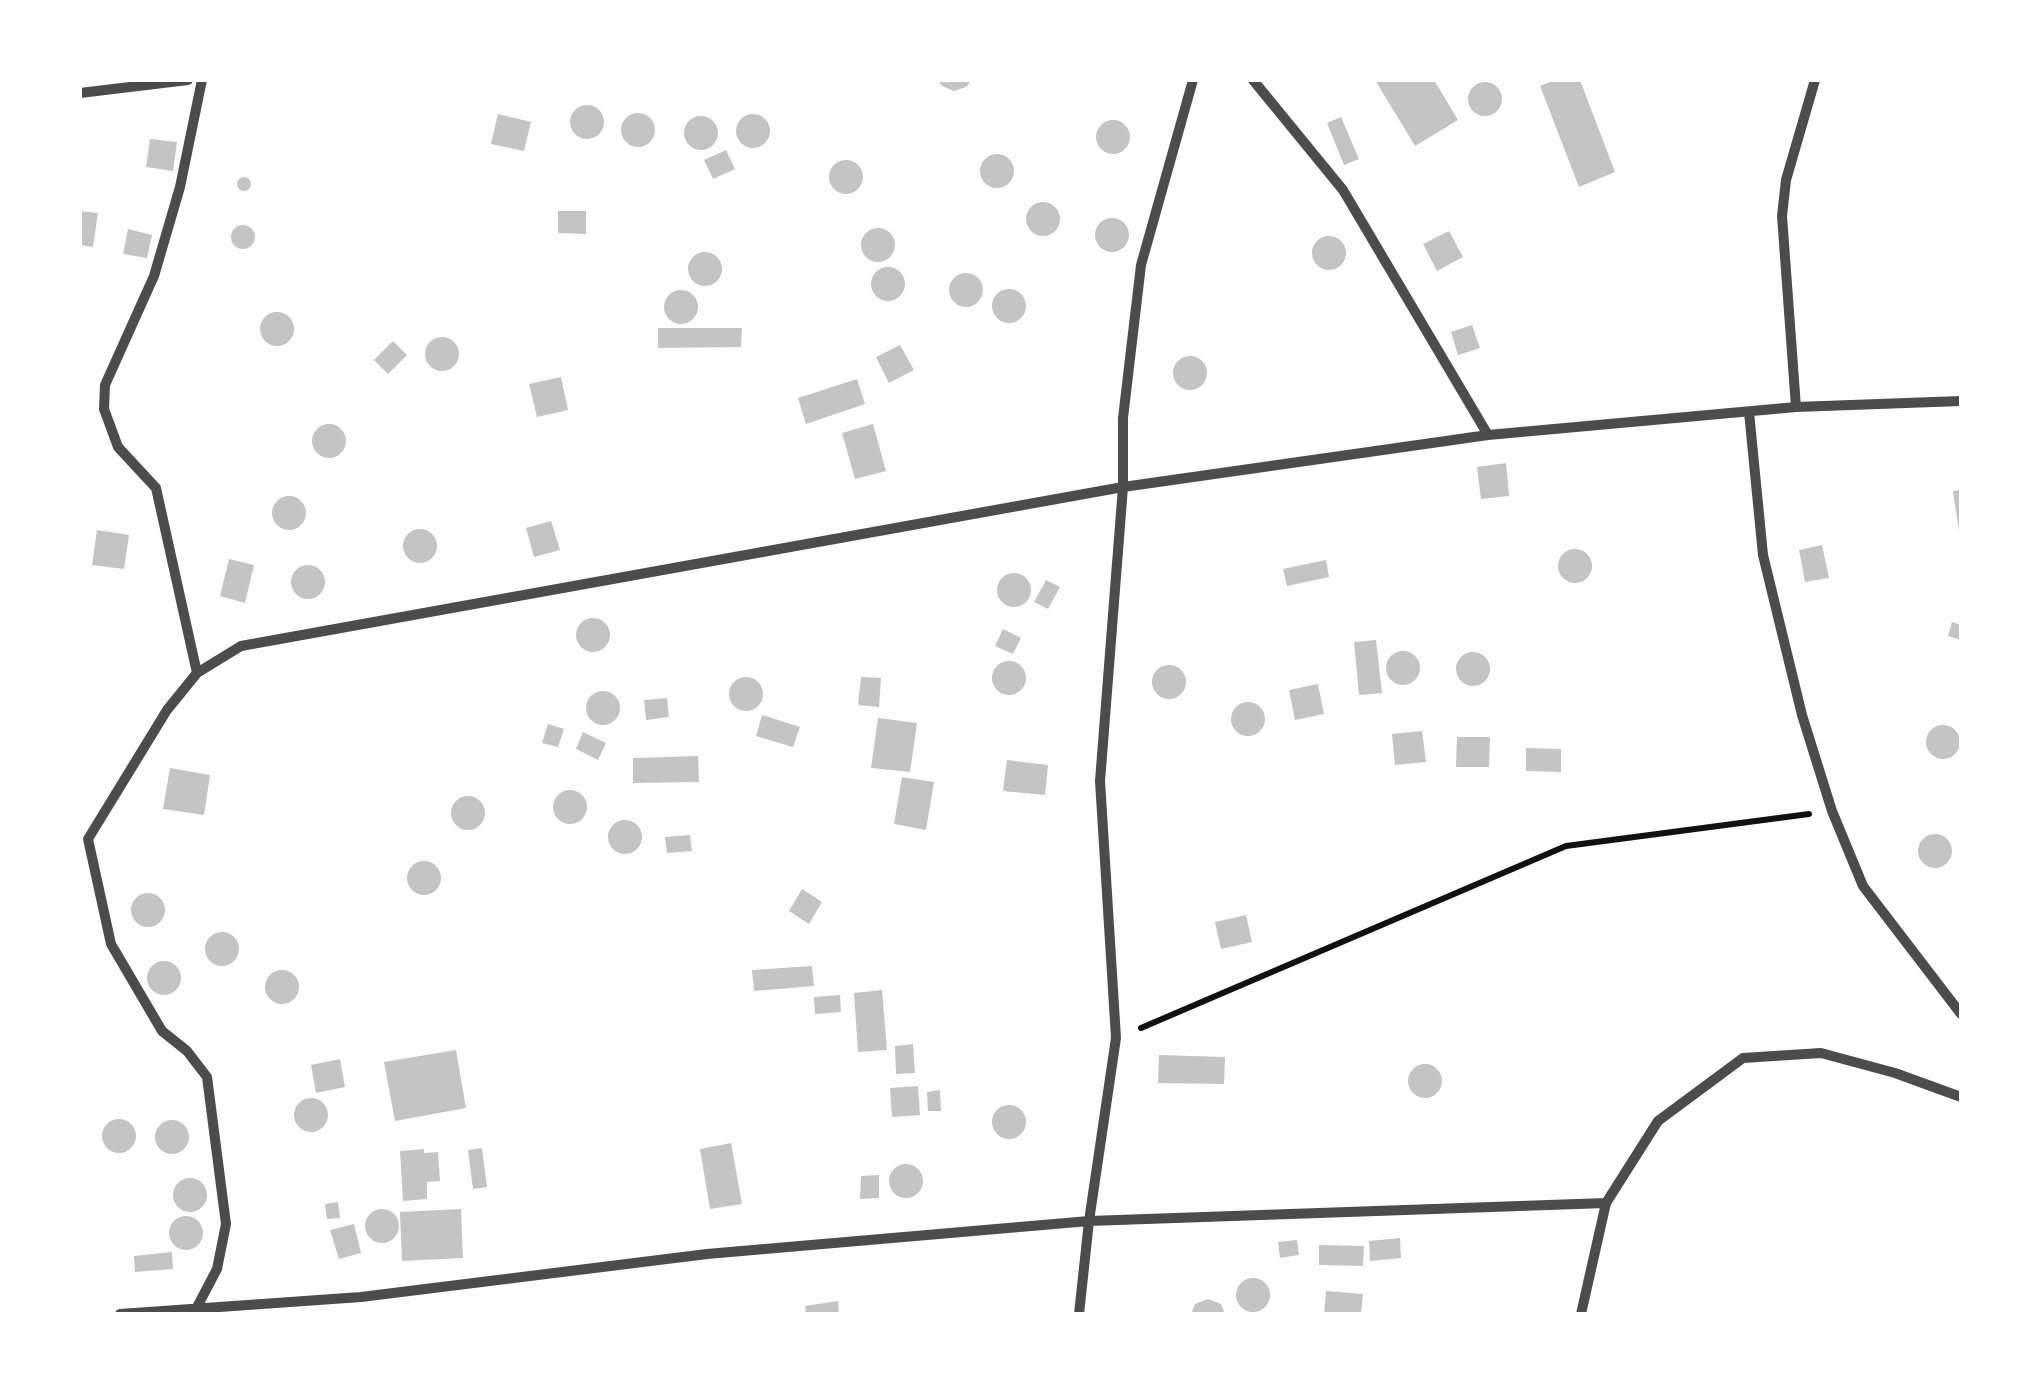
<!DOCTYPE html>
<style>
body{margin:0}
#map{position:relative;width:2041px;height:1394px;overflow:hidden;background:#fff;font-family:Mulish,sans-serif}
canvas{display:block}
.frame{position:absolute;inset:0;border:82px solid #fff;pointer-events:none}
</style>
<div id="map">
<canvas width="2041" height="1394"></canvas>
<div class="frame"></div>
</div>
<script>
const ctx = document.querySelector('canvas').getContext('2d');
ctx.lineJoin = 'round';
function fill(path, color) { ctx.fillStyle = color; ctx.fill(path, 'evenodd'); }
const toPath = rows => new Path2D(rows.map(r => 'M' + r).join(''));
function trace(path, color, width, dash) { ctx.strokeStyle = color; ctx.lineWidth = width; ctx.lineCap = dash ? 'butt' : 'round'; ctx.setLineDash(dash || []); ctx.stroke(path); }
const building = toPath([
 [938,80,972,80,966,87,954,91,942,86],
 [1375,80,1434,80,1458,120,1415,146],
 [1555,80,1580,80,1615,172,1579,187,1540,86],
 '1468 99a17 17 0 1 1 34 0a17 17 0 1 1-34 0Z',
 '570 122a17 17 0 1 1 34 0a17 17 0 1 1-34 0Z',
 '621 130a17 17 0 1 1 34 0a17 17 0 1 1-34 0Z',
 '736 131a17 17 0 1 1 34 0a17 17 0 1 1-34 0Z',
 [498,114,531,122,524,151,491,144],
 '684 133a17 17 0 1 1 34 0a17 17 0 1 1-34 0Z',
 [1341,117,1359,159,1344,165,1327,123],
 '1096 137a17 17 0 1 1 34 0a17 17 0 1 1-34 0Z',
 [150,139,177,142,173,171,146,167],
 [726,150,735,169,713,179,704,160],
 '980 171a17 17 0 1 1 34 0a17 17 0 1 1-34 0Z',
 '829 177a17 17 0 1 1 34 0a17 17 0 1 1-34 0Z',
 '237 184a7 7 0 1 1 14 0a7 7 0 1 1-14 0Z',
 '1026 219a17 17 0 1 1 34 0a17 17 0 1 1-34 0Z',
 [80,211,98,213,93,247,80,245],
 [558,211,586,211,586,234,558,233],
 '1095 235a17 17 0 1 1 34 0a17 17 0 1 1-34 0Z',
 '231 237a12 12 0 1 1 24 0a12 12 0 1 1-24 0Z',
 '861 245a17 17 0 1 1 34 0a17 17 0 1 1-34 0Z',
 [128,229,152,235,147,258,123,254],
 [1449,231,1463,257,1437,271,1423,244],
 '1312 253a17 17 0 1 1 34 0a17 17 0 1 1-34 0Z',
 '688 269a17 17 0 1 1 34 0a17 17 0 1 1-34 0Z',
 '871 284a17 17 0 1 1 34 0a17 17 0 1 1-34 0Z',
 '949 290a17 17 0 1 1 34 0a17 17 0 1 1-34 0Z',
 '992 306a17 17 0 1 1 34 0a17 17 0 1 1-34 0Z',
 '664 307a17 17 0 1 1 34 0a17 17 0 1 1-34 0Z',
 '260 329a17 17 0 1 1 34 0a17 17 0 1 1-34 0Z',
 [1472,325,1480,348,1458,355,1451,332],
 [658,328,742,328,741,347,658,348],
 '425 354a17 17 0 1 1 34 0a17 17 0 1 1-34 0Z',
 [393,341,407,355,388,374,374,360],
 [900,345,914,370,889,383,876,357],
 '1173 373a17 17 0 1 1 34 0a17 17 0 1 1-34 0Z',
 [561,377,568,410,537,417,529,384],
 [857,379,865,404,806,424,798,398],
 '312 441a17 17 0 1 1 34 0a17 17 0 1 1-34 0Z',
 [873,424,886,471,855,479,842,433],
 [1506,463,1509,496,1481,499,1477,467],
 [1961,490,1961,531,1959,531,1953,491],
 '272 513a17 17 0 1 1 34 0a17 17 0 1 1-34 0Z',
 [551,521,560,550,534,557,526,528],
 '403 546a17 17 0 1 1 34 0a17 17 0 1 1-34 0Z',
 [97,530,129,535,124,569,92,565],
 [1822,545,1829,578,1805,582,1799,550],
 '1558 566a17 17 0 1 1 34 0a17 17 0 1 1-34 0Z',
 [229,559,254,565,245,603,220,596],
 [1326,560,1329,577,1287,586,1283,569],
 '291 582a17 17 0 1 1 34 0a17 17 0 1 1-34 0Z',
 '997 590a17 17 0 1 1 34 0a17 17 0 1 1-34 0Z',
 [1046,580,1060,587,1048,609,1034,602],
 '576 635a17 17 0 1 1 34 0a17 17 0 1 1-34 0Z',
 [1952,622,1961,625,1961,640,1948,636],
 [1003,629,1021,638,1013,654,995,646],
 [1376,640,1382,693,1359,695,1354,642],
 '1386 668a17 17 0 1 1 34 0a17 17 0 1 1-34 0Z',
 '1456 669a17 17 0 1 1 34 0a17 17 0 1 1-34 0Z',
 '992 678a17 17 0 1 1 34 0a17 17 0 1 1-34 0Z',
 '1152 682a17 17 0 1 1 34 0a17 17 0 1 1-34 0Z',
 '729 694a17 17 0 1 1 34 0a17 17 0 1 1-34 0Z',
 [861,677,881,678,879,707,858,705],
 [1318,684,1324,714,1295,720,1289,690],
 '586 708a17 17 0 1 1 34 0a17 17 0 1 1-34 0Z',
 [667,698,669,717,646,720,644,700],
 '1231 719a17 17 0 1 1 34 0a17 17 0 1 1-34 0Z',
 [762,715,800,727,793,747,756,736],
 [878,718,917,723,910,772,871,768],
 [548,724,564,729,558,747,542,743],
 '1926 742a17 17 0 1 1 34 0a17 17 0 1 1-34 0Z',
 [1422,731,1426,762,1395,765,1392,734],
 [583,732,606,743,598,760,576,749],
 [1457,737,1490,737,1489,767,1456,767],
 [1526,748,1561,749,1561,772,1526,771],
 [698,756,699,782,633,783,633,758],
 [1007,760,1048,765,1045,795,1003,791],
 [170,768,210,775,204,815,163,809],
 [902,777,934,782,926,830,894,824],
 '553 807a17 17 0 1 1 34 0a17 17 0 1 1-34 0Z',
 '451 813a17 17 0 1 1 34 0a17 17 0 1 1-34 0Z',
 '608 837a17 17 0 1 1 34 0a17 17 0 1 1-34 0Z',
 '1918 851a17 17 0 1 1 34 0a17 17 0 1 1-34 0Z',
 [690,835,692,851,667,853,665,837],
 '407 878a17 17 0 1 1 34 0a17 17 0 1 1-34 0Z',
 [802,889,822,902,809,924,789,911],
 '131 910a17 17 0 1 1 34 0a17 17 0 1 1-34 0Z',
 [1246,915,1252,942,1221,949,1215,922],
 '205 949a17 17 0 1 1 34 0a17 17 0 1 1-34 0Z',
 '147 978a17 17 0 1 1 34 0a17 17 0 1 1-34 0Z',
 [812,966,814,986,754,991,752,970],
 '265 987a17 17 0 1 1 34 0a17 17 0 1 1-34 0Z',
 [882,990,887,1050,858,1052,854,993],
 [840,995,841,1012,815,1014,814,997],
 [913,1044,915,1073,896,1074,895,1046],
 [456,1050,466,1108,395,1121,384,1062],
 [1159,1055,1225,1057,1224,1084,1158,1083],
 [340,1059,345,1087,316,1093,311,1065],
 '1408 1081a17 17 0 1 1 34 0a17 17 0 1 1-34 0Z',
 [918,1086,920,1115,892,1117,890,1088],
 [940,1090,941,1111,928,1111,927,1092],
 '294 1115a17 17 0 1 1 34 0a17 17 0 1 1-34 0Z',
 '992 1122a17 17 0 1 1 34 0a17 17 0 1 1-34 0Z',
 '102 1136a17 17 0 1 1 34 0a17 17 0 1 1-34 0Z',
 '155 1137a17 17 0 1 1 34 0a17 17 0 1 1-34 0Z',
 [731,1143,742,1204,710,1209,700,1149],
 [482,1148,487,1187,473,1189,468,1150],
 [424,1149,424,1153,438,1152,440,1181,427,1182,427,1199,403,1201,400,1151],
 '889 1181a17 17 0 1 1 34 0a17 17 0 1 1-34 0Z',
 [879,1175,879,1198,860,1199,861,1176],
 '173 1195a17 17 0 1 1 34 0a17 17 0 1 1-34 0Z',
 [338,1202,340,1218,327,1219,325,1204],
 '365 1226a17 17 0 1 1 34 0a17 17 0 1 1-34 0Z',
 [461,1209,463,1258,402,1261,400,1212],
 '169 1233a17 17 0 1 1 34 0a17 17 0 1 1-34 0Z',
 [354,1224,361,1253,339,1259,330,1230],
 [1400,1238,1401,1258,1370,1261,1369,1241],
 [1297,1240,1299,1255,1280,1258,1278,1242],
 [1319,1245,1364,1246,1363,1266,1319,1265],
 [172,1252,173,1269,135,1272,134,1256],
 '1236 1295a17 17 0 1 1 34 0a17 17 0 1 1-34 0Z',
 [1326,1291,1363,1294,1361,1314,1324,1314],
 [1208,1299,1221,1304,1225,1314,1191,1314,1195,1304],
 [838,1301,839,1314,806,1314,805,1306]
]);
const path = toPath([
 [1141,1028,1566,846,1809,814]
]);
const minor = toPath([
 [1253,80,1343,190,1488,435],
 [80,93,188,80],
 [1796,407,1782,216,1786,180,1815,80],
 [1749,412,1763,555,1802,715,1832,811,1863,886,1961,1014],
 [197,673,156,488,118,447,104,409,105,385,154,276,180,187,202,80],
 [197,1307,217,1269,226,1224,207,1077,187,1051,162,1031,111,944,88,839,167,710,197,673,241,646,1123,487,1488,435,1796,407,1961,401],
 [120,1314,361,1297,707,1254,1089,1221,1606,1203],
 [1079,1314,1089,1221,1116,1038,1100,781,1123,487,1123,418,1141,265,1193,80],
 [1581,1314,1606,1203,1658,1121,1743,1058,1821,1053,1895,1073,1961,1097]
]);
fill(building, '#c4c4c4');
trace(path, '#111', 6);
trace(minor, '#4c4c4c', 10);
</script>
